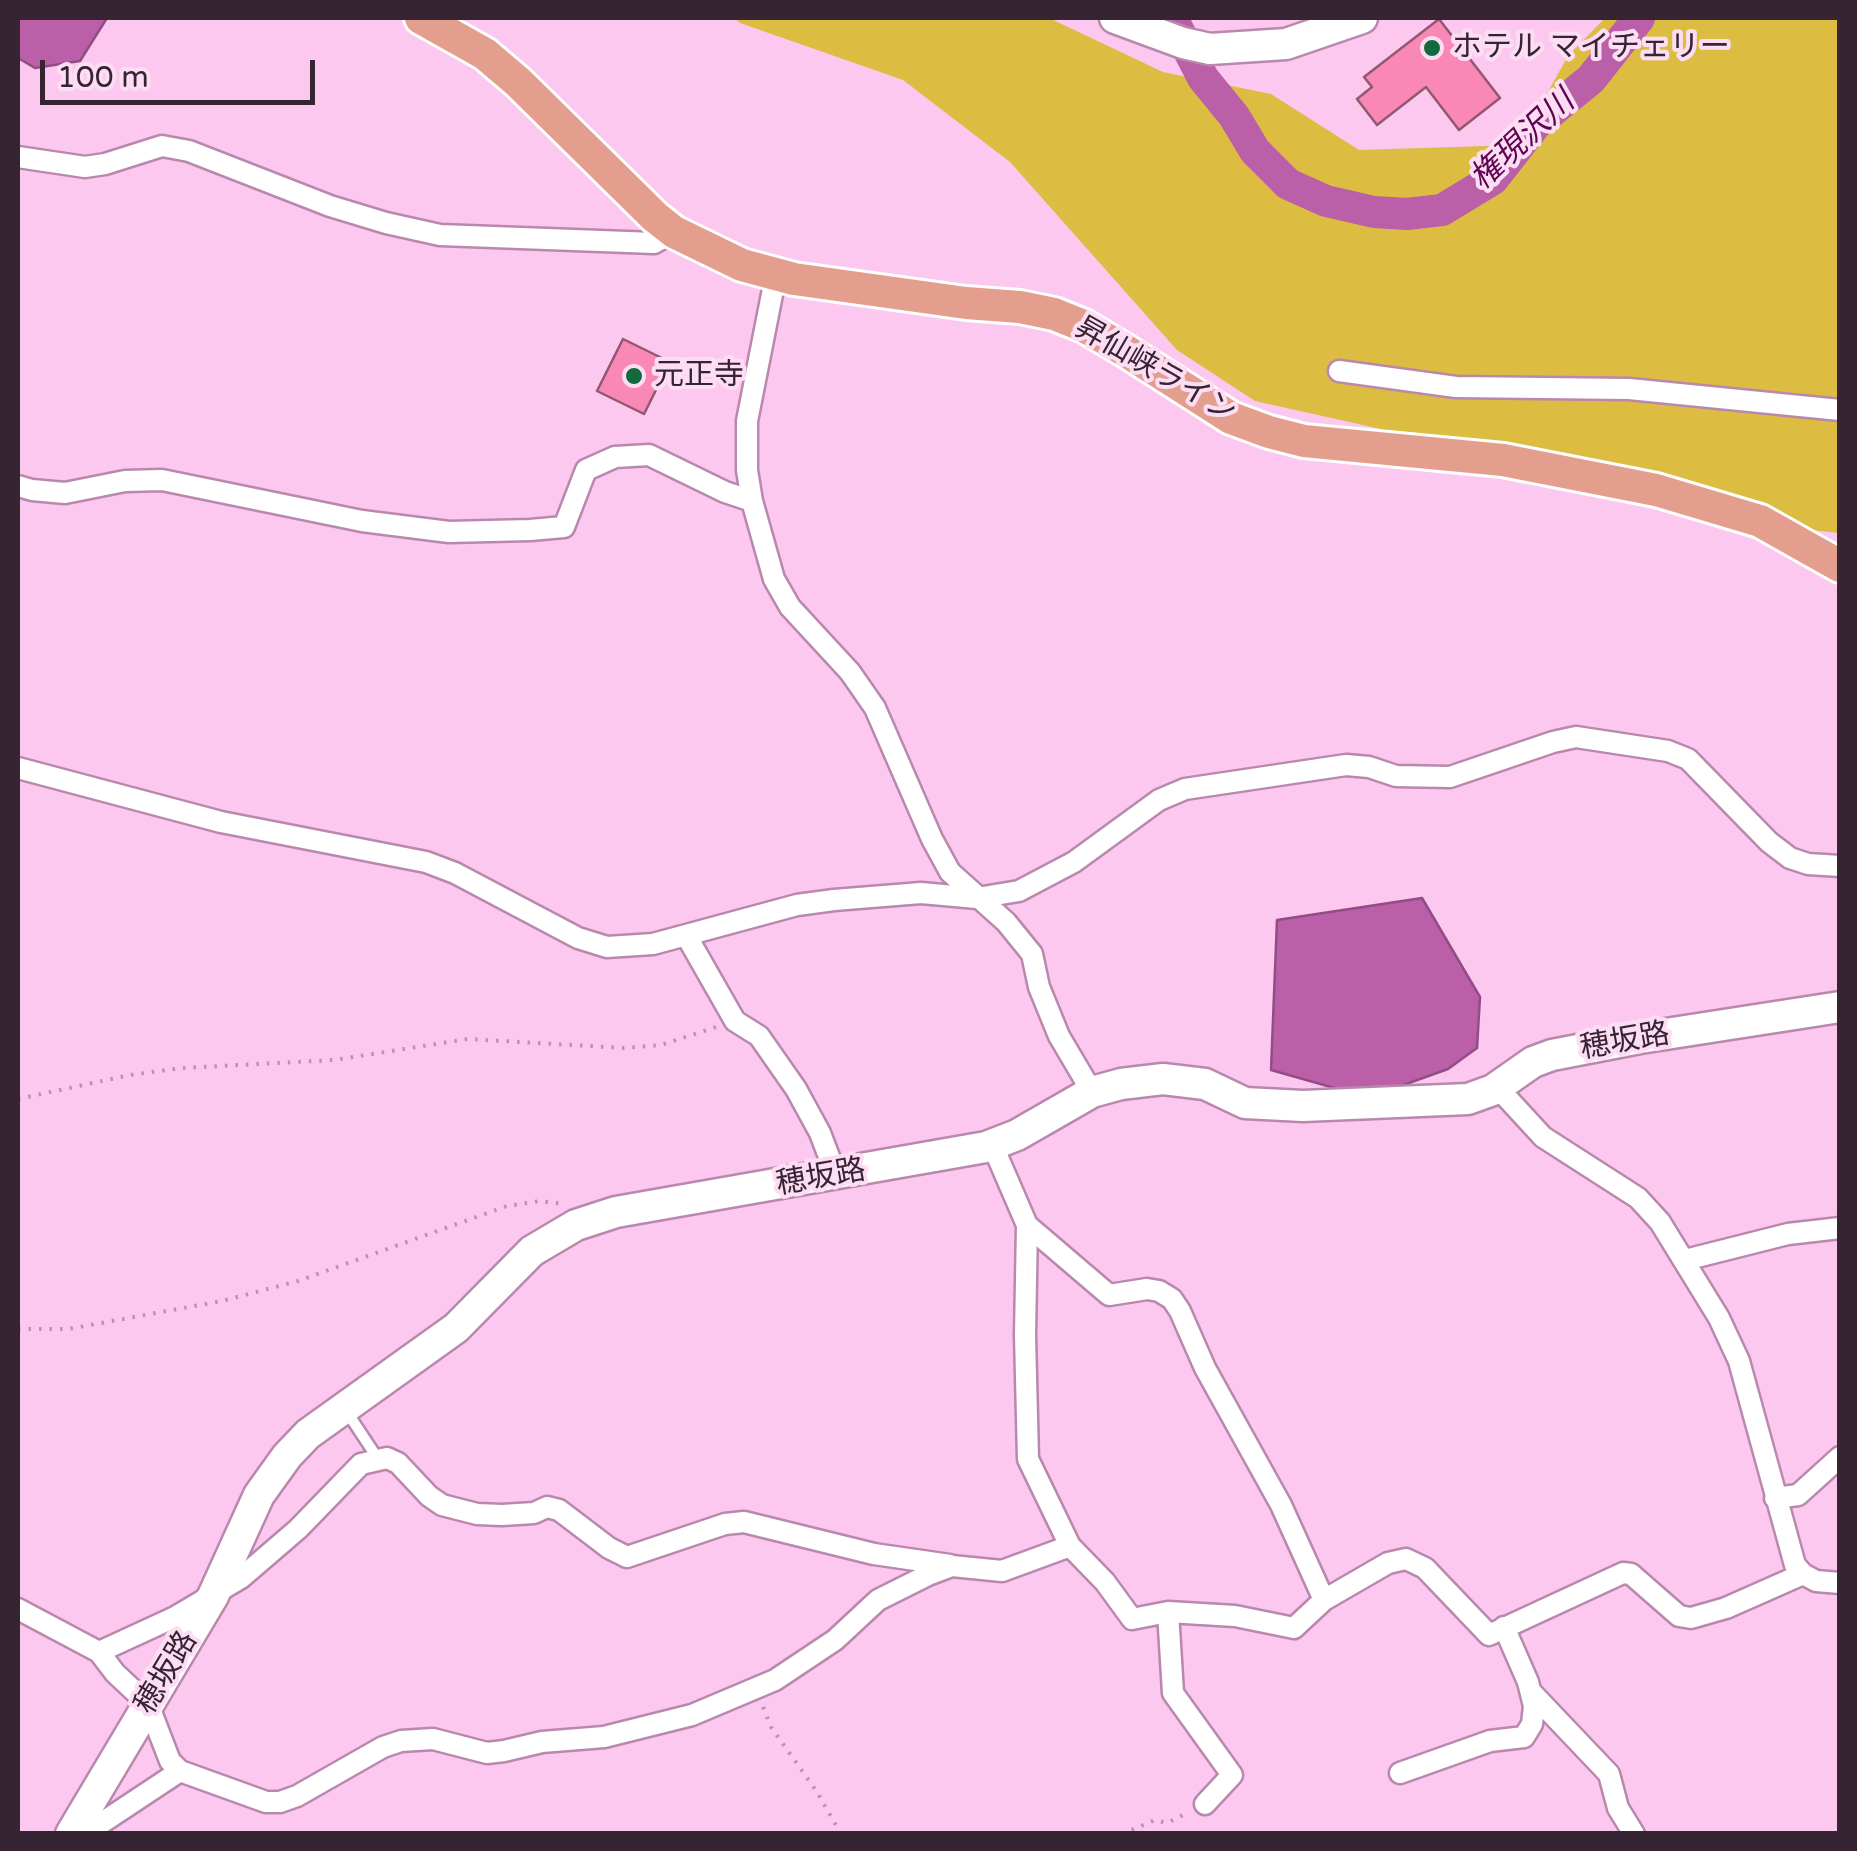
<!DOCTYPE html>
<meta charset="utf-8">
<style>
body{margin:0}
#map{position:relative;width:1857px;height:1851px;overflow:hidden;background:#fcc8ef;font-family:"Varela Round",sans-serif}
canvas{display:block}
.frame{position:absolute;inset:0;border:20px solid #372433;pointer-events:none}
.scale{position:absolute;left:40px;top:60px;width:275px;height:45px;box-sizing:border-box;border:5px solid #372433;border-top:0;padding-left:12px;font-size:30px;line-height:35px;white-space:nowrap;color:#372433;-webkit-text-stroke:8px #fcddf4;paint-order:stroke}
</style>
<div id="map">
<canvas width="1857" height="1851"></canvas>
<div class="frame"></div>
<div class="scale">100 m</div>
</div>
<script>
const ctx = document.querySelector('canvas').getContext('2d');
ctx.lineJoin = 'round';
function fill(path, color) { ctx.fillStyle = color; ctx.fill(path, 'evenodd'); }
const toPath = rows => new Path2D(rows.map(r => 'M' + r).join(''));
function trace(path, color, width, dash) { ctx.strokeStyle = color; ctx.lineWidth = width; ctx.lineCap = dash ? 'butt' : 'round'; ctx.setLineDash(dash || []); ctx.stroke(path); }
function drawText(font, color, halo, rows, align = 'center') {
  ctx.font = font + ' "Varela Round","Noto Sans JP",sans-serif'; ctx.lineWidth = 8; ctx.setLineDash([]); ctx.textBaseline = 'middle'; ctx.strokeStyle = halo; ctx.fillStyle = color; for (const [text, x, y, turn = 0] of rows) {
    ctx.save(); ctx.translate(x, y); ctx.rotate((+turn || 0) * Math.PI / 180); ctx.textAlign = isNaN(turn) ? turn : align; if (halo) ctx.strokeText(text, 0, 0); ctx.fillText(text, 0, 0); ctx.restore();
  }
}
const green = toPath([
 [734,18,1049,18,1163,72,1271,94,1359,150,1518,145,1568,56,1605,18,1839,18,1839,533,1811,530,1601,478,1255,401,1177,350,1010,162,903,80,740,23]
]);
const water = toPath([
 [18,18,107,18,80,61,35,68,18,58,18,18],
 [1422,898,1480,997,1477,1048,1448,1069,1384,1092,1345,1091,1271,1070,1277,920,1422,898]
]);
const river = toPath([
 [1172,18,1203,78,1234,116,1255,151,1288,184,1326,201,1374,212,1407,214,1442,210,1493,179,1536,124,1591,79,1639,18]
]);
const building = toPath([
 [1439,19,1500,98,1459,130,1426,87,1377,125,1357,99,1372,87,1364,77,1439,19],
 [623,339,670,362,644,414,597,391,623,339]
]);
const path = toPath([
 [18,1099,130,1075,182,1068,334,1060,468,1039,624,1048,661,1045,716,1027],
 [18,1329,68,1329,222,1301,298,1281,507,1206,540,1201,564,1204],
 [763,1707,771,1727,817,1792,841,1834],
 [1122,1834,1155,1820,1167,1823,1187,1813]
]);
const service = toPath([
 [345,1409,378,1459]
]);
const minor = toPath([
 [18,157,85,167,105,164,162,146,189,151,330,206,386,223,440,235,654,243,674,232],
 [776,274,747,421,747,470,752,501,774,579,790,607,850,672,875,708,932,839,950,872,1006,922,1032,954,1039,987,1059,1036,1092,1092],
 [1339,371,1456,387,1629,389,1840,410],
 [18,486,32,490,65,493,125,481,162,480,362,521,449,532,530,530,564,527,586,470,615,457,649,455,725,492,752,501],
 [18,768,221,822,426,862,455,873,578,938,607,947,653,944,797,905,834,900,921,893,977,898,1019,891,1074,862,1159,800,1185,789,1346,765,1369,767,1396,776,1450,777,1553,742,1576,737,1668,751,1688,759,1769,842,1790,858,1808,864,1840,866],
 [686,935,735,1021,759,1036,796,1089,820,1133,836,1175],
 [1497,1087,1543,1137,1638,1198,1660,1222,1719,1318,1739,1361,1795,1565,1803,1574,1816,1581,1840,1583],
 [992,1144,1027,1225,1025,1335,1028,1459,1070,1546,1105,1582,1132,1619,1168,1612,1235,1616,1294,1628,1324,1600,1388,1563,1406,1559,1425,1568,1489,1635,1623,1573,1631,1574,1679,1616,1691,1618,1726,1608,1803,1574],
 [1027,1225,1109,1295,1147,1289,1159,1291,1172,1299,1180,1311,1205,1368,1281,1505,1324,1600],
 [1685,1260,1788,1234,1840,1228],
 [1775,1498,1798,1495,1840,1457],
 [18,1609,99,1652,175,1617,241,1578,298,1529,361,1464,387,1458,398,1463,429,1496,442,1505,477,1514,502,1515,534,1513,547,1507,559,1510,609,1548,627,1557,725,1524,744,1522,874,1554,950,1565],
 [1168,1612,1173,1693,1232,1775,1205,1804],
 [99,1652,115,1673,148,1704,170,1761,180,1771],
 [1532,1693,1609,1774,1618,1808,1634,1834],
 [1400,1773,1490,1741,1524,1737,1532,1724,1534,1706,1528,1682,1504,1627],
 [76,1834,94,1828,180,1771,266,1802,280,1802,297,1796,383,1747,401,1741,433,1739,487,1753,504,1751,542,1742,604,1737,692,1715,775,1680,835,1640,878,1600,928,1575,952,1566,1002,1571,1070,1546]
]);
const secondary = toPath([
 [1115,18,1183,43,1210,49,1286,44,1362,18],
 [71,1834,213,1596,259,1495,287,1456,308,1434,456,1328,532,1251,576,1225,616,1212,986,1147,1017,1135,1092,1092,1121,1084,1163,1079,1205,1084,1245,1103,1303,1106,1468,1099,1493,1090,1533,1062,1552,1055,1640,1038,1840,1007]
]);
const primary = toPath([
 [421,18,485,54,518,82,655,217,674,232,742,265,794,279,966,303,1020,307,1054,314,1084,326,1126,351,1231,418,1269,432,1304,441,1503,460,1656,490,1760,521,1840,566]
]);
const markers = [
 [1432,48,10,"#116a3d"],
 [634,376,10,"#116a3d"]
];
const poiNames = [
 ["ホテル マイチェリー",1452,48],
 ["元正寺",654,376]
];
const streetNames = [
 ["昇仙峡ライン",1155,371,30],
 ["穂坂路",1625,1042,-10],
 ["穂坂路",821,1178,-10],
 ["穂坂路",167,1673,-59]
];
const waterNames = [
 ["権現沢川",1523,141,-43]
];
fill(green, '#dcbd42');
fill(water, '#ba5fa8');
trace(water, '#934d85', 2.5);
trace(river, '#ba5fa8', 32);
fill(building, '#fa88b7');
trace(building, '#90596f', 2.5);
trace(service, '#b988ad', 15);
trace(minor, '#b988ad', 25);
trace(secondary, '#b988ad', 35);
trace(primary, '#fff', 38);
trace(path, '#ba91b0', 4, [2.5, 8]);
trace(service, '#fff', 10);
trace(minor, '#fff', 20);
trace(secondary, '#fff', 30);
trace(primary, '#e49e8e', 32);
for (const [x, y, r, color] of markers) { const dot = new Path2D(); dot.arc(x, y, r, 0, 2 * Math.PI); ctx.fillStyle = color; ctx.fill(dot); trace(dot, '#fcddf4', 4); }
drawText('30px', '#372433', '#fcddf4', poiNames, 'left');
drawText('30px', '#372433', '#fcddf4', streetNames);
drawText('italic 32px', '#5e0652', '#fcddf4', waterNames);
</script>
